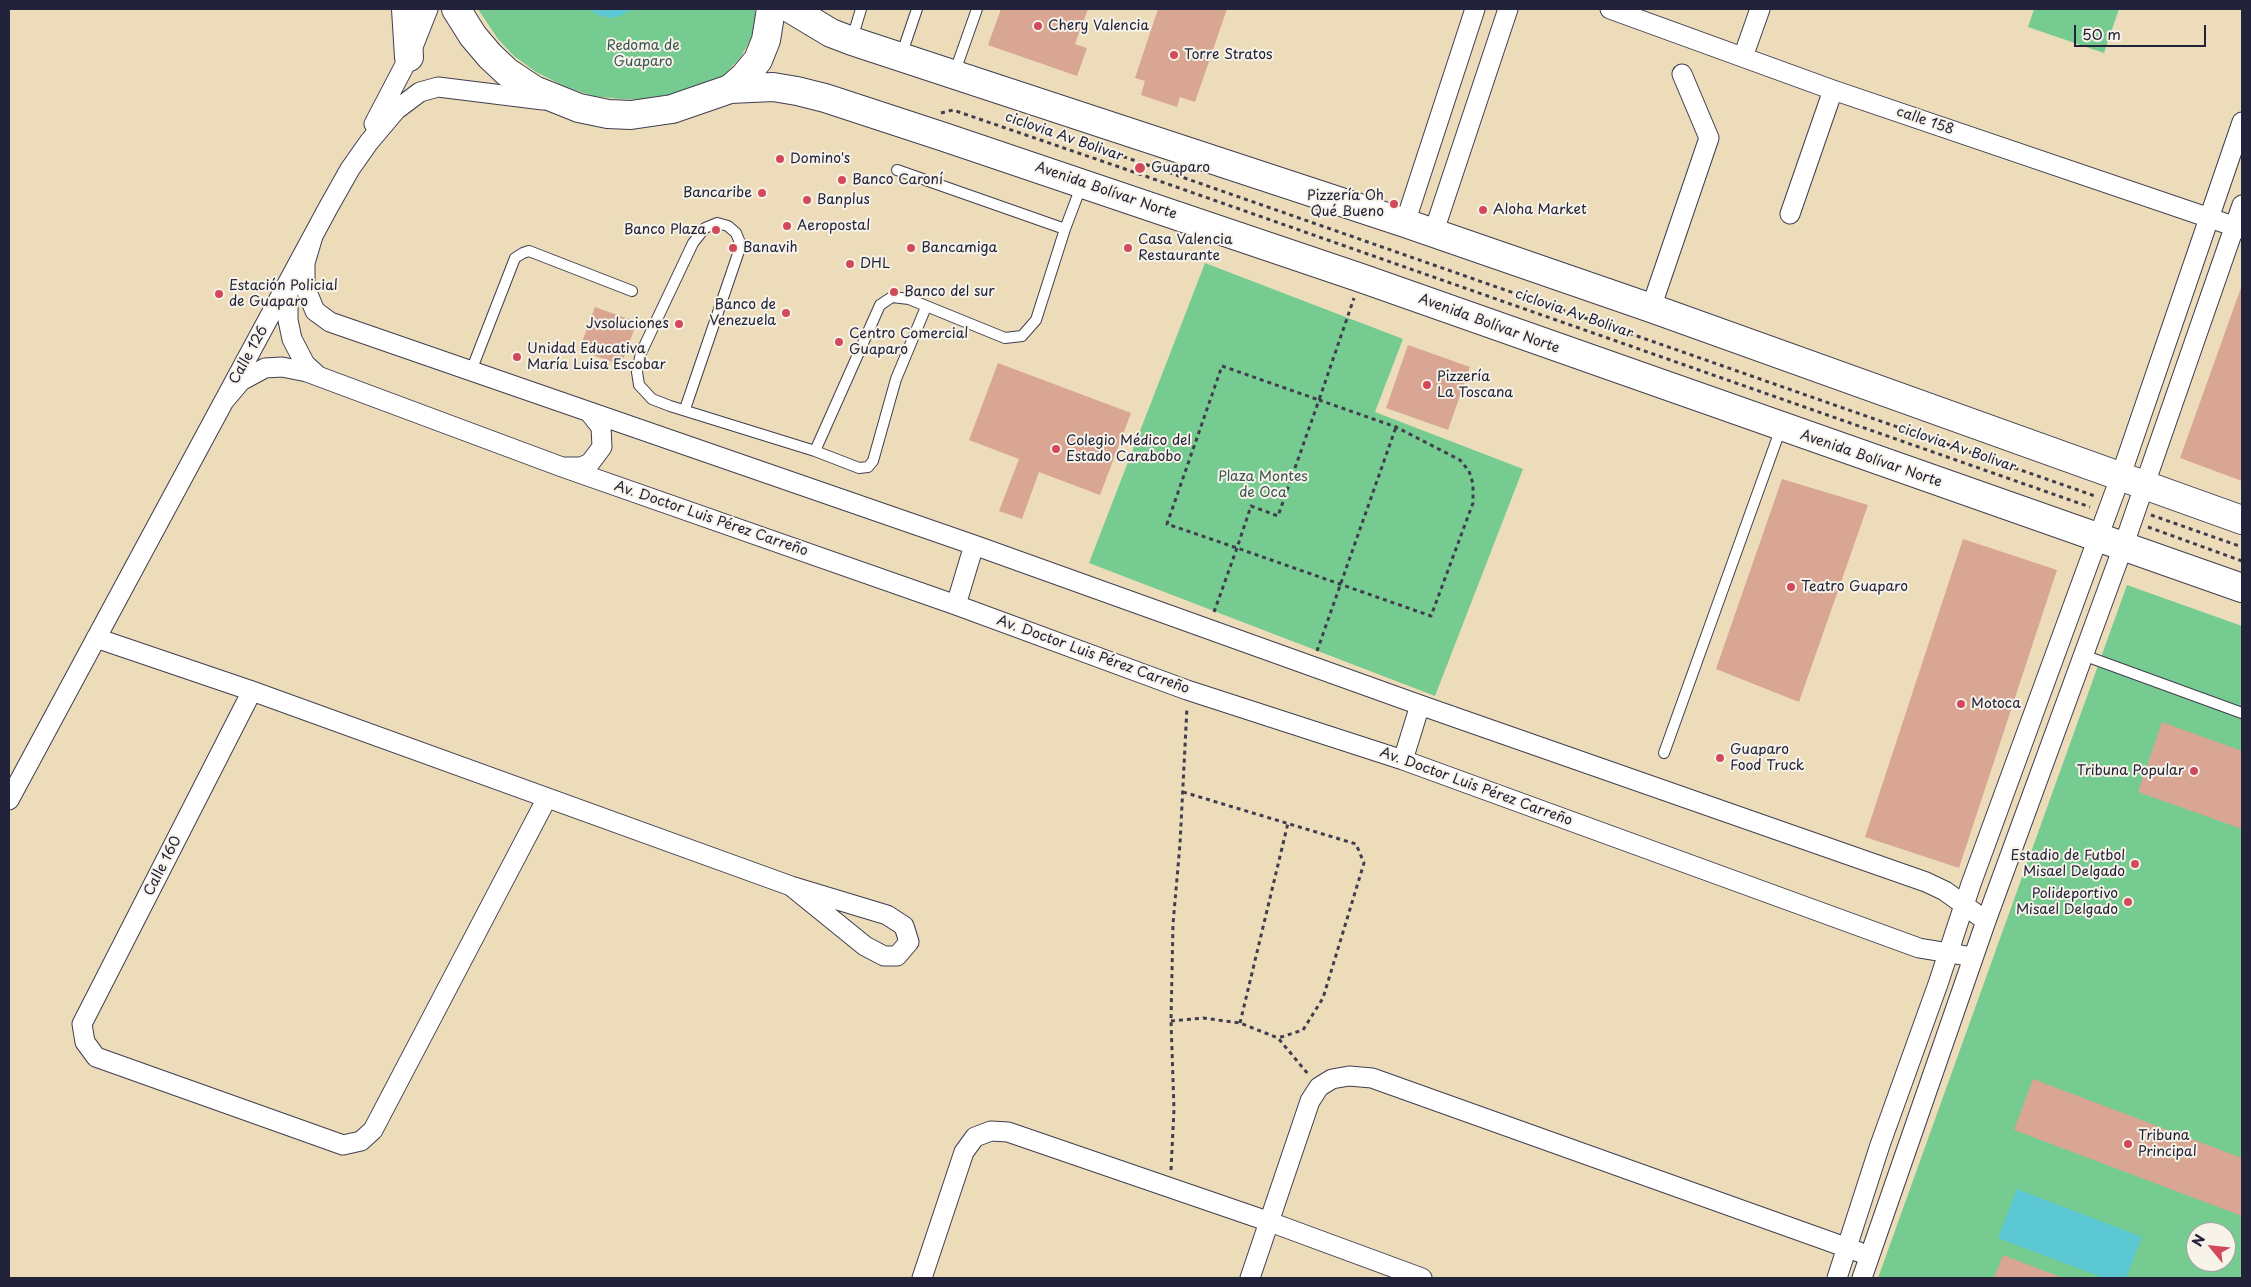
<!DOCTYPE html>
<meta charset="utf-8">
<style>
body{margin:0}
#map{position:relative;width:2251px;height:1287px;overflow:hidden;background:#eddcba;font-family:"Playpen Sans",sans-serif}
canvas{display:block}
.frame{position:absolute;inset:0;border:10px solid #22223b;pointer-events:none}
.north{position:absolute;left:2186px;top:1222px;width:50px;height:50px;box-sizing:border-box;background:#f7f3e8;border:1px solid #a29fa3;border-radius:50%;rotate:298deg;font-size:14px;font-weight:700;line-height:20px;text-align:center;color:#22223b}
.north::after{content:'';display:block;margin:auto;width:18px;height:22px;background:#d1495b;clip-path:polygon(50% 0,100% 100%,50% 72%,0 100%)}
.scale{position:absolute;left:2074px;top:25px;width:132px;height:22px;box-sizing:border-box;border:2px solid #22223b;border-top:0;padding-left:6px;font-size:15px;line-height:18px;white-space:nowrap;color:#22223b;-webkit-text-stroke:4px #f7f3e8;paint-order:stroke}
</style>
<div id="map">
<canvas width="2251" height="1287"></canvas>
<div class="frame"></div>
<div class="north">N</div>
<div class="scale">50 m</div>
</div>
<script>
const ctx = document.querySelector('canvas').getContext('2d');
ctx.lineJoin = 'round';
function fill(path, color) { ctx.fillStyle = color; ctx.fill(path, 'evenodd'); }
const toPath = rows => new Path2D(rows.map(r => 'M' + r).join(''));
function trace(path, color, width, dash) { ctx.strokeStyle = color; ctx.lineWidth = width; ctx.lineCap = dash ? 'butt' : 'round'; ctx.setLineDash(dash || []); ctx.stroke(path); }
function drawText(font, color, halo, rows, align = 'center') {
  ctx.font = font + ' "Playpen Sans",sans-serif'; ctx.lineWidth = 4; ctx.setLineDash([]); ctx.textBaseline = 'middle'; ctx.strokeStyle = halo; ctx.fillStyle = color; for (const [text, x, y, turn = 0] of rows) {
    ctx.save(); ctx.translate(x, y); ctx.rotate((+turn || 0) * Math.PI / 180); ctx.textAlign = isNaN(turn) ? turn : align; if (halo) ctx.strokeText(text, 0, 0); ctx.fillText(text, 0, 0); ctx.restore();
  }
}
const green = toPath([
 [478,9,755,9,755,18,751,39,740,58,722,77,700,89,650,100,620,99,593,96,564,86,536,72,514,56,498,39],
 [2034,9,2119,9,2104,53,2028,27],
 [1205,263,1403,339,1375,412,1523,469,1435,696,1089,563],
 [2127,585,2242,626,2242,1278,1878,1278],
 [2196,1232,2226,1232,2226,1262,2196,1262]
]);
const water = toPath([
 [588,9,632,9,622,15,612,18,601,16],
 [2017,1189,2142,1237,2126,1278,2104,1278,1998,1238]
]);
const building = toPath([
 [1001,9,1088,9,1075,44,1087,48,1077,76,988,45],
 [1158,9,1227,9,1195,102,1180,97,1177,107,1141,95,1145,81,1135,78],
 [2242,285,2242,481,2180,458],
 [595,307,637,322,621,365,579,350],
 [1408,345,1470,367,1448,430,1386,408],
 [998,363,1131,413,1100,495,1039,472,1022,519,999,511,1019,459,969,440],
 [1782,479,1868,505,1799,702,1716,669],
 [1963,539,2057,570,1959,868,1865,837],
 [2162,722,2242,751,2242,829,2138,792],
 [2033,1079,2242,1158,2242,1216,2014,1130],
 [2003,1255,2063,1278,1994,1278]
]);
const path = toPath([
 [941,113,953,110,1125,169,2090,507],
 [1093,146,2095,496],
 [2151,515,2242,547],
 [2148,527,2242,561],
 [1214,612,1237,548,1251,506,1278,516,1319,400,1396,427,1460,460,1469,471,1473,484,1473,503,1431,616,1237,548,1167,524,1222,366,1319,400,1354,298],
 [1317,651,1396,427],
 [1183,792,1356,844,1364,863,1323,998,1303,1030,1278,1038],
 [1171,1021,1203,1018,1240,1023,1278,1038,1308,1074],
 [1240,1023,1288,823],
 [1171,1170,1174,1109,1171,1021,1173,924,1180,844,1187,707]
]);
const service = toPath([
 [852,39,861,9],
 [901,56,917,9],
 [954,74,977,9],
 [897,170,1065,229],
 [471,371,515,258,523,253,529,251,632,291],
 [685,409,741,245,736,233,728,226,717,223,705,228,693,243,641,353,637,372,639,385,652,399,670,406,815,451,880,305,892,297,909,299,1005,338,1022,336,1036,320,1065,229,1082,184],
 [815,451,859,468,868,467,873,461,896,379,926,307],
 [2083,655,2242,713],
 [1664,753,1781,428]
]);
const minor = toPath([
 [1610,9,1833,90,2242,229],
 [1743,57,1760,9],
 [374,124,409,57,428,9],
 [1790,214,1833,90],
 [1405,223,1475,9],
 [1433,234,1508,9],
 [313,236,305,263,305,287,315,311,330,322,974,545,1420,705,1926,882,1945,891,1986,921],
 [288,289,288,320,292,339,305,364,317,375],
 [1651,308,1709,138,1682,74],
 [224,401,241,381,265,368,282,367,307,372,562,467,956,605,1187,690,1403,760,1919,948,1973,957],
 [565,467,581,467,590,463,602,447,601,427,589,412],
 [956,605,974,545],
 [96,638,252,691,791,886,887,915,904,926,909,942,897,956,884,956,865,946,791,886],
 [252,691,82,1024,85,1042,96,1057,343,1145,361,1141,373,1130,547,798],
 [1403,760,1420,705],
 [9,800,328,208,350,169,369,142,396,110,420,92,438,87,543,100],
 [922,1278,964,1152,975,1137,991,1131,1008,1132,1270,1222,1422,1278],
 [1250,1278,1310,1101,1319,1087,1332,1079,1349,1076,1372,1078,1859,1252],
 [1837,1278,1880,1145,1938,984,1971,884,2121,475,2242,122],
 [1862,1278,1986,921,2123,547,2242,205]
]);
const secondary = toPath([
 [406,9,409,57],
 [456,9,473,36,490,56,507,72,534,90,579,108,608,114,631,115,672,109,730,89,744,77,758,60,766,40,771,9],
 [791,9,831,33,852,41,1405,223,1651,308,2242,520],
 [730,89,773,87,797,91,825,98,944,137,1361,278,2242,588]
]);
const markers = [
 [1038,26,5,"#d1495b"],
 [1174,55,5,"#d1495b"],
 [780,159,5,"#d1495b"],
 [1140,168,6,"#d1495b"],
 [842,180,5,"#d1495b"],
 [762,193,5,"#d1495b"],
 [807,200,5,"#d1495b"],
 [1394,204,5,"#d1495b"],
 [1483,210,5,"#d1495b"],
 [787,226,5,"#d1495b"],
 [716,230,5,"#d1495b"],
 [733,248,5,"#d1495b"],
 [911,248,5,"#d1495b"],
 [1128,248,5,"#d1495b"],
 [850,264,5,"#d1495b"],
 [894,292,5,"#d1495b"],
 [219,294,5,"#d1495b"],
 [786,313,5,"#d1495b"],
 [679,324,5,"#d1495b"],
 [839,342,5,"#d1495b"],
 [517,357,5,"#d1495b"],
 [1427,385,5,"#d1495b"],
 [1056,449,5,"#d1495b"],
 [1791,587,5,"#d1495b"],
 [1961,704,5,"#d1495b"],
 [1720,758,5,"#d1495b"],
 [2194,771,5,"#d1495b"],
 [2135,864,5,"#d1495b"],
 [2128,902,5,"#d1495b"],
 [2128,1144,5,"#d1495b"]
];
const poiNames = [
 ["Chery Valencia",1048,26],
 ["Torre Stratos",1184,55],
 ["Domino's",790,159],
 ["Guaparo",1151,168],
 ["Banco Caroní",852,180],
 ["Bancaribe",752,193,"right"],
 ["Pizzería Oh",1384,196,"right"],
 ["Qué Bueno",1384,212,"right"],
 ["Banplus",817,200],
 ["Aloha Market",1493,210],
 ["Aeropostal",797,226],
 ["Banco Plaza",706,230,"right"],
 ["Casa Valencia",1138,240],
 ["Restaurante",1138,256],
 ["Banavih",743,248],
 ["Bancamiga",921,248],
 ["DHL",860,264],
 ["Estación Policial",229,286],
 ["de Guaparo",229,302],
 ["Banco del sur",904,292],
 ["Banco de",776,305,"right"],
 ["Venezuela",776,321,"right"],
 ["Jvsoluciones",669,324,"right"],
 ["Centro Comercial",849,334],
 ["Guaparo",849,350],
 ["Unidad Educativa",527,349],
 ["María Luisa Escobar",527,365],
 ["Pizzería",1437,377],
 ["La Toscana",1437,393],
 ["Colegio Médico del",1066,441],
 ["Estado Carabobo",1066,457],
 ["Teatro Guaparo",1801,587],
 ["Motoca",1971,704],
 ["Guaparo",1730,750],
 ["Food Truck",1730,766],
 ["Tribuna Popular",2184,771,"right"],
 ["Estadio de Futbol",2125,856,"right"],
 ["Misael Delgado",2125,872,"right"],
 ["Polideportivo",2118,894,"right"],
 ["Misael Delgado",2118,910,"right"],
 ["Tribuna",2138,1136],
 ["Principal",2138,1152]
];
const parkNames = [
 ["Redoma de",643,46],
 ["Guaparo",643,62],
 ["Plaza Montes",1263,477],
 ["de Oca",1263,493]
];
const streetNames = [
 ["calle 158",1925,121,19],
 ["ciclovia Av Bolivar",1064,137,19],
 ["Avenida Bolívar Norte",1106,191,19],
 ["ciclovia Av Bolivar",1574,314,19],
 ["Avenida Bolívar Norte",1489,324,20],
 ["Calle 126",249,355,-61],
 ["ciclovia Av Bolivar",1957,448,19],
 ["Avenida Bolívar Norte",1871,459,19],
 ["Av. Doctor Luis Pérez Carreño",711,519,19],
 ["Av. Doctor Luis Pérez Carreño",1093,655,20],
 ["Av. Doctor Luis Pérez Carreño",1476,787,20],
 ["Calle 160",163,866,-63]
];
fill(green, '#75cb90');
fill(water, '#5bc8d3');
fill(building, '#d8a693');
trace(service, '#403e4e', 12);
trace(minor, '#403e4e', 21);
trace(secondary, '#403e4e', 30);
trace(path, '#403e4e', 3, [4, 4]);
trace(service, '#fff', 10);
trace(minor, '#fff', 19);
trace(secondary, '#fff', 28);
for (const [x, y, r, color] of markers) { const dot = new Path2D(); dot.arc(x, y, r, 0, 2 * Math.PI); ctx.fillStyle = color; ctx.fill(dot); trace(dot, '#f7f3e8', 2); }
drawText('14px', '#22223b', '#f7f3e8', poiNames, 'left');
drawText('14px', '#3b5554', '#f7f3e8', parkNames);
drawText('14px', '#22223b', '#f7f3e8', streetNames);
</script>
